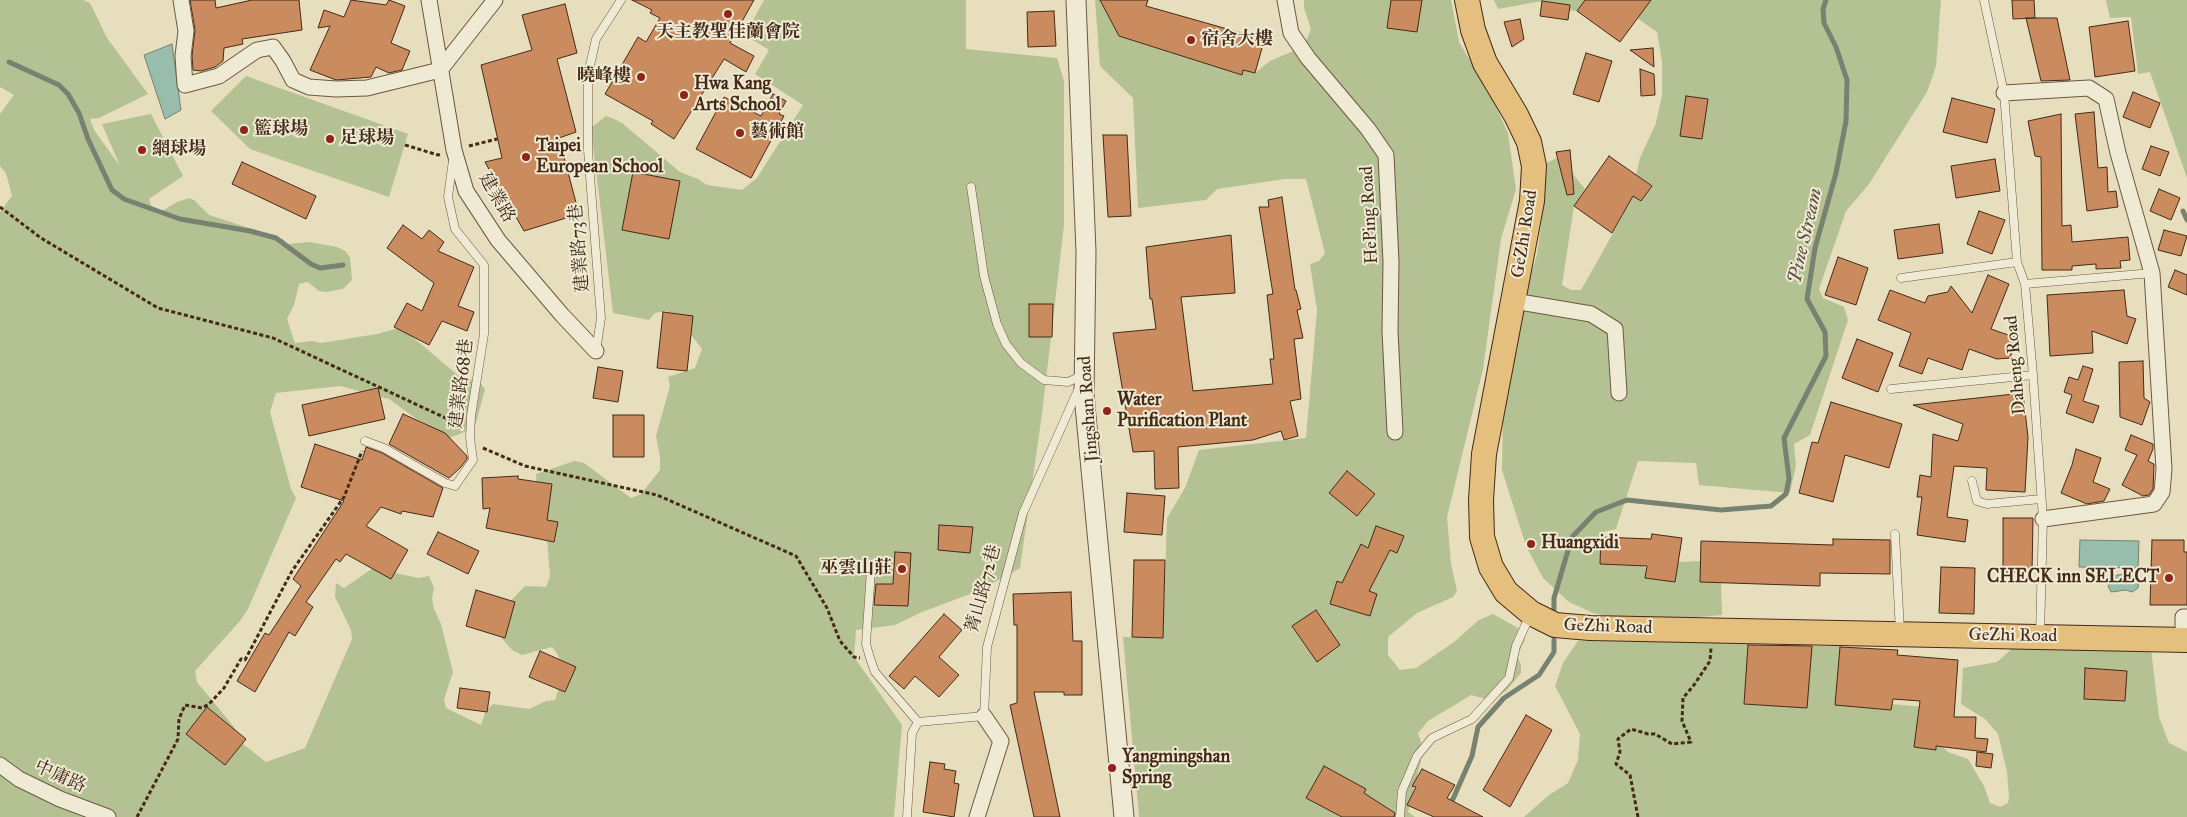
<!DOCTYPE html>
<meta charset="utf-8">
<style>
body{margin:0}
canvas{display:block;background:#e7debd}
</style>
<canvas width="2187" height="817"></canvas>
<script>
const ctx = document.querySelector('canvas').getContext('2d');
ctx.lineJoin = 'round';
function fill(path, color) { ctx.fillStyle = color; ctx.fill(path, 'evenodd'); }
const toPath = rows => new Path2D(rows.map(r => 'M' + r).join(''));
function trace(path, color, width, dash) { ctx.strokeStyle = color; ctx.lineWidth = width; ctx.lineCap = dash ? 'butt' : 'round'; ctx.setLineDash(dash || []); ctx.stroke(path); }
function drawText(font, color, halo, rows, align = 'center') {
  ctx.font = font + ' "IM FELL Great Primer","Noto Serif TC",serif'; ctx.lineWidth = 4; ctx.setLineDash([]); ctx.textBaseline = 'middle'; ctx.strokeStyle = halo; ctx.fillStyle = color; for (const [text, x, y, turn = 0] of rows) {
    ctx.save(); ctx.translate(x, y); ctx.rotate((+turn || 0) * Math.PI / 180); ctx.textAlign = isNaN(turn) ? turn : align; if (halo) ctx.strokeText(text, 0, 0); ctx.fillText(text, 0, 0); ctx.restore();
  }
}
const green = toPath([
 [0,0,83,0,90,3,107,38,148,94,99,118,90,119,94,130,120,166,102,124,151,114,183,176,149,199,153,210,159,213,177,202,189,198,194,200,209,215,283,239,288,244,309,242,337,247,345,251,350,257,352,280,343,289,326,292,319,291,308,282,299,284,294,305,287,319,295,343,312,341,321,343,377,334,395,329,403,329,460,377,478,381,485,389,476,423,467,431,449,438,415,418,389,399,340,386,276,393,270,412,291,489,296,498,248,609,240,621,195,671,197,682,234,727,243,744,266,762,305,748,352,639,351,630,335,597,336,583,344,588,379,564,399,574,419,578,429,576,434,588,432,598,434,609,441,624,453,672,444,699,446,708,481,725,486,710,493,704,529,709,546,701,555,700,563,675,558,655,552,647,522,655,512,650,499,635,495,617,525,586,546,587,550,577,546,525,538,500,536,474,574,461,584,463,631,498,641,494,660,470,660,457,656,436,670,386,668,377,695,368,702,349,675,314,666,311,655,313,649,320,613,313,591,128,606,116,614,119,622,123,680,172,698,179,707,185,742,190,757,178,803,105,755,74,769,50,745,35,764,0,966,0,966,49,1057,58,1064,81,1064,225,1042,414,1020,568,981,590,922,612,895,625,856,630,854,657,902,725,894,817,0,817,0,212,12,196,6,173,0,166,0,114,14,95,0,87],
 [1095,0,1100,0,1119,36,1242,75,1243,70,1255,73,1270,61,1296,50,1307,39,1311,29,1304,8,1304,0,1451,0,1459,42,1491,96,1508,133,1516,189,1501,239,1483,369,1447,517,1451,564,1457,591,1453,597,1417,613,1388,637,1388,655,1400,670,1416,668,1454,642,1479,620,1493,614,1525,632,1525,640,1517,656,1521,665,1521,673,1507,690,1493,701,1471,695,1428,721,1418,733,1421,742,1421,761,1408,812,1415,817,1139,817,1123,637,1163,638,1167,518,1185,488,1199,450,1306,438,1317,310,1310,264,1319,261,1325,253,1306,179,1285,179,1217,189,1206,200,1138,208,1133,98,1100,66],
 [1494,0,1585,0,1577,11,1569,10,1570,5,1542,1,1498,9],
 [1645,0,1941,0,1936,66,1927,92,1869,184,1846,211,1819,289,1823,298,1844,307,1848,320,1810,435,1794,444,1796,465,1790,493,1699,485,1696,463,1638,461,1616,529,1603,532,1601,537,1600,564,1643,566,1647,570,1646,578,1675,582,1678,562,1700,561,1700,582,1721,583,1722,615,1688,618,1619,618,1593,613,1569,602,1543,578,1526,546,1502,470,1503,412,1516,320,1537,255,1545,194,1546,163,1557,158,1562,174,1572,173,1585,189,1574,206,1562,285,1571,290,1581,290,1602,253,1624,213,1626,191,1641,201,1652,186,1636,175,1640,158,1656,123,1662,95,1662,61,1657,32,1637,18],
 [2106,0,2187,0,2187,178,2150,72,2138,74,2131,17,2110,18],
 [246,76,408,134,389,197,250,149,211,111],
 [1578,641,1749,642,1744,704,1807,708,1812,646,1840,646,1836,705,1891,710,1892,704,1946,709,1944,748,1948,752,1968,759,1984,786,1990,803,2000,807,2008,803,2009,797,2007,772,1998,734,1985,719,1961,704,1963,668,1997,662,2016,645,2151,648,2159,717,2169,743,2187,752,2187,817,1524,817,1549,795,1568,783,1578,760,1580,734,1555,686,1563,663]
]);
const water = toPath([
 [172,44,181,110,165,119,144,55,172,44],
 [2080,540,2139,541,2138,568,2079,567,2080,540],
 [2129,574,2139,580,2138,588,2132,592,2126,590,2111,592,2108,586,2113,578,2117,575,2129,574]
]);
const stream = toPath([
 [9,62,59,85,68,94,79,113,88,139,112,190,124,199,180,219,250,231,276,238,311,264,320,268,343,265],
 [2183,211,2187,220],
 [1554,609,1554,598,1572,537,1596,512,1627,500,1721,510,1771,506,1786,494,1789,479,1784,438,1826,356,1825,332,1807,299,1815,248,1836,173,1846,121,1847,80,1836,47,1824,23,1823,9,1826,0],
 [1445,817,1472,756,1478,727,1504,698,1539,675,1554,652,1554,640]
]);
const building = toPath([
 [190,0,215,0,216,8,252,0,299,0,302,30,242,39,243,44,224,48,223,61,215,67,201,71,193,70,192,56,195,30,190,0],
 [351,0,386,5,389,0,405,6,391,43,410,51,402,70,389,73,376,67,371,77,336,80,310,70,330,26,318,28,324,10,344,17,351,0],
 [632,0,754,0,730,43,754,56,746,72,724,59,674,139,651,124,653,121,605,94,638,37,646,42,660,18,650,13,652,10,632,0],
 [1100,0,1148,0,1146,6,1252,36,1251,44,1262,48,1255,73,1243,70,1242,75,1119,36,1100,0],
 [1391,0,1422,0,1417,32,1387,28,1391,0],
 [1585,0,1651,0,1620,42,1577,11,1585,0],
 [2012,0,2034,0,2035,18,2013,19,2012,0],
 [1542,1,1570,5,1568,20,1540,16,1542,1],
 [565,4,577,53,557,59,576,132,559,138,579,214,524,231,485,162,502,158,481,65,532,50,522,15,565,4],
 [1054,11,1056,46,1028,47,1027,12,1054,11],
 [2026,18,2057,18,2070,80,2041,81,2026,18],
 [1520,19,1524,39,1512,47,1504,22,1520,19],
 [2128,21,2135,71,2095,77,2089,27,2128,21],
 [1653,48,1654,67,1630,50,1653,48],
 [1586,53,1612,61,1599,102,1573,94,1586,53],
 [1640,69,1654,74,1655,95,1641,96,1640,69],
 [2133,92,2160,103,2150,128,2123,117,2133,92],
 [773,94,786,101,779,114,784,116,751,178,696,149,724,97,761,116,773,94],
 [1686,96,1708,99,1702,139,1680,136,1686,96],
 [1952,98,1995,109,1987,143,1943,132,1952,98],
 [2094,112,2098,168,2107,167,2108,192,2116,191,2118,207,2087,211,2075,114,2094,112],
 [2061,114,2062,226,2071,225,2072,242,2128,237,2130,260,2120,261,2121,268,2096,269,2096,264,2072,266,2072,270,2042,270,2041,157,2035,156,2028,121,2061,114],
 [1103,135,1127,135,1131,216,1108,217,1103,135],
 [2151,146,2169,152,2160,176,2142,169,2151,146],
 [1570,150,1574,194,1567,195,1556,152,1570,150],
 [1609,156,1652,186,1641,201,1633,196,1612,233,1574,206,1609,156],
 [1995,159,2000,191,1956,198,1951,166,1995,159],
 [242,162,316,196,306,219,232,184,242,162],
 [633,172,680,181,669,239,622,230,633,172],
 [2159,189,2180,198,2171,220,2150,211,2159,189],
 [1282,197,1295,290,1296,290,1301,309,1297,310,1303,338,1294,339,1301,399,1290,401,1298,436,1284,440,1281,431,1253,440,1178,447,1179,488,1155,489,1154,451,1133,452,1113,333,1156,329,1152,299,1150,299,1146,247,1231,235,1235,293,1181,297,1193,391,1273,384,1270,359,1274,359,1267,295,1273,294,1259,207,1269,207,1268,200,1282,197],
 [1979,211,2005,220,1992,254,1967,244,1979,211],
 [1939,224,1943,253,1898,259,1894,230,1939,224],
 [403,225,422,239,429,230,444,242,438,251,474,267,458,306,474,312,467,331,442,321,429,345,394,327,407,303,422,311,434,283,387,248,403,225],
 [2164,230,2187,236,2181,256,2158,250,2164,230],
 [1838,257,1868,268,1856,305,1825,295,1838,257],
 [2175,270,2187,275,2187,295,2168,287,2175,270],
 [1988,275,2009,284,1991,329,2017,338,2010,358,1997,359,1969,349,1962,370,1928,358,1922,374,1899,366,1911,333,1878,320,1890,290,1925,303,1928,296,1948,292,1951,286,1972,313,1988,275],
 [2124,290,2127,316,2136,319,2127,344,2092,331,2093,353,2050,356,2047,295,2124,290],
 [1029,304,1053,304,1052,337,1029,337,1029,304],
 [663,312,693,316,687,371,657,368,663,312],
 [1857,339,1893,353,1878,392,1842,378,1857,339],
 [2143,361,2144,398,2150,402,2142,425,2120,417,2119,362,2143,361],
 [2083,366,2093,369,2083,401,2099,406,2093,423,2066,413,2072,395,2064,392,2069,377,2078,380,2083,366],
 [598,367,623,371,618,402,593,398,598,367],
 [378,388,385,419,309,436,302,405,378,388],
 [2023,393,2028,437,2025,492,1986,490,1987,468,1954,466,1947,517,1968,520,1965,542,1917,535,1922,497,1917,497,1920,475,1931,477,1933,434,1958,441,1963,424,1913,405,2023,393],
 [1831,402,1902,424,1889,468,1845,455,1833,502,1799,493,1812,442,1818,443,1831,402],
 [403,414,445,433,467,456,467,459,461,467,449,478,389,444,403,414],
 [613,415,644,415,644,457,613,457,613,415],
 [2131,435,2153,444,2153,449,2148,461,2154,464,2153,489,2149,495,2143,496,2122,485,2137,455,2125,450,2131,435],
 [315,444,362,460,366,447,382,453,443,488,433,517,402,511,401,514,381,507,366,526,408,550,391,579,346,554,340,562,336,559,306,602,313,607,295,636,289,632,255,692,237,681,265,633,269,635,301,586,293,579,344,501,301,487,315,444],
 [2076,449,2101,458,2093,482,2110,489,2104,501,2087,504,2061,493,2072,465,2076,449],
 [1347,471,1375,494,1357,516,1329,493,1347,471],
 [518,476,518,479,552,484,547,520,558,522,554,542,486,528,490,508,483,509,482,478,518,476],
 [1127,493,1165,496,1162,535,1124,532,1127,493],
 [2003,518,2033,518,2032,573,2003,572,2003,518],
 [939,525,973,527,970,553,938,550,939,525],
 [1376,526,1404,536,1397,553,1390,550,1369,591,1377,594,1370,616,1330,604,1337,581,1342,583,1361,544,1368,548,1376,526],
 [438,532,479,551,468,574,427,554,438,532],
 [1652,534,1682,538,1675,582,1645,578,1647,566,1600,564,1601,537,1651,539,1652,534],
 [1833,539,1890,540,1890,574,1820,573,1820,586,1700,582,1701,541,1833,545,1833,539],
 [2152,540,2184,540,2184,552,2187,552,2187,605,2150,605,2152,540],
 [895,552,911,553,908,606,874,605,876,584,893,584,895,552],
 [1134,560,1165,560,1163,638,1132,637,1134,560],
 [1941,567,1975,568,1974,614,1939,613,1941,567],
 [476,590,515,602,505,638,466,626,476,590],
 [1071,592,1073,641,1082,641,1082,695,1064,695,1064,692,1034,692,1060,817,1034,817,1010,705,1017,703,1017,625,1014,625,1013,594,1071,592],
 [1316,610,1340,645,1317,662,1292,626,1316,610],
 [944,614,962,630,939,657,959,675,939,697,915,676,904,689,889,676,944,614],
 [1748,645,1812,646,1807,708,1744,704,1748,645],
 [1840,647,1898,650,1897,655,1958,660,1954,717,1976,717,1975,738,1988,739,1986,752,1936,746,1936,750,1914,747,1920,701,1893,699,1891,710,1835,705,1840,647],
 [540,651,576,667,565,692,529,677,540,651],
 [2085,668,2127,671,2125,701,2084,699,2085,668],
 [460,688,490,692,487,712,457,708,460,688],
 [207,707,246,739,225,765,186,734,207,707],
 [1526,715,1552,730,1510,807,1483,790,1526,715],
 [1977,752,1993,754,1991,768,1976,766,1977,752],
 [930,762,945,764,944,769,956,771,954,783,959,784,954,817,923,812,930,762],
 [1324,766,1366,789,1364,793,1395,813,1394,817,1342,817,1306,798,1324,766],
 [1422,769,1455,785,1447,798,1483,817,1434,817,1407,805,1416,787,1412,786,1422,769]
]);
const path = toPath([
 [405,145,438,155,441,154],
 [469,146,497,139],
 [0,207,41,238,158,308,273,338,450,420,459,428],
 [483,448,525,466,657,495,796,556,827,608,840,641,854,657,860,658],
 [137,817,178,739,179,719,185,705,202,708,209,704,224,688,241,659,245,660,292,571,344,497,362,451],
 [1638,817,1630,775,1616,764,1620,752,1618,739,1631,729,1648,734,1655,734,1672,744,1691,742,1682,721,1683,698,1694,685,1710,661,1711,648]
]);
const service = toPath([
 [1984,0,2004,93,2017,262,2025,284,2033,375,2043,519,2040,635],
 [971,187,984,276,997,324,1006,344,1021,363,1044,380,1068,382,1083,375],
 [1901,278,2017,262],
 [2025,284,2152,273],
 [596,351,601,318,588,150,588,74,596,39,621,0],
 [1891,389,2033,375],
 [365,441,384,448,445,483,455,486,473,460,470,438,471,416,484,334,484,265,455,229,448,197,453,160],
 [1972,481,1977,501,1987,504,2041,499],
 [1895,534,1900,632],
 [871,570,866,644,870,658,875,672,918,722],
 [907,817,912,733,918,722,984,716,987,647,1023,513,1079,388],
 [1400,817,1402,791,1417,756,1432,738,1472,719,1509,678,1516,646,1530,615]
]);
const minor = toPath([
 [181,0,186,31,183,56,185,85,219,76,257,50,273,47,283,61,293,80,309,87,336,89,367,88,440,70,495,0],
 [429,0,454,150,466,191,498,240,562,315,596,351],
 [1285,0,1291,33,1308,58,1368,129,1386,155,1391,262,1390,331,1395,432],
 [2004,93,2089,88,2106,99,2118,153,2152,273,2164,469,2162,492,2154,504,2043,519],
 [1514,301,1591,314,1615,329,1619,393],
 [2183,640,2183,617,2187,617],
 [0,765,19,779,60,799,108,817],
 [977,817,1001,741,984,716]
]);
const tertiary = toPath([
 [1076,0,1086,252,1084,395,1124,817]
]);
const primary = toPath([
 [1467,0,1473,30,1485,63,1516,115,1529,142,1534,166,1532,201,1484,454,1481,500,1482,537,1491,567,1506,592,1531,613,1555,625,1590,628,2187,640]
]);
const markers = [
 [728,14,5,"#8f2418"],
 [1191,40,5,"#8f2418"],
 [641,77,5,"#8f2418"],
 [684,95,5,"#8f2418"],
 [244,130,5,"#8f2418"],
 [740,133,5,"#8f2418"],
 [330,139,5,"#8f2418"],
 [142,150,5,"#8f2418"],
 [526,157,5,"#8f2418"],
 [1107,411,5,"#8f2418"],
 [1531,544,5,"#8f2418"],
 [902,569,5,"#8f2418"],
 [2169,578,5,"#8f2418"],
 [1112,768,5,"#8f2418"]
];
const poiNames = [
 ["天主教聖佳蘭會院",728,33,"center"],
 ["宿舍大樓",1201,40],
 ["曉峰樓",631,77,"right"],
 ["Hwa Kang",694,85],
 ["Arts School",694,106],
 ["籃球場",254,130],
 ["藝術館",750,133],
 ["足球場",340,139],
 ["Taipei",536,147],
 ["European School",536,168],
 ["網球場",152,150],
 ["Water",1117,401],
 ["Purification Plant",1117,422],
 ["Huangxidi",1541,544],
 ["巫雲山莊",892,569,"right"],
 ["CHECK inn SELECT",2159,578,"right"],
 ["Yangmingshan",1122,758],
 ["Spring",1122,779]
];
const streetNames = [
 ["建業路",496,198,60],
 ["HePing Road",1370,215,-93],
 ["GeZhi Road",1525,234,-81],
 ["建業路73巷",580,248,-95],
 ["Daheng Road",2016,365,-95],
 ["建業路68巷",462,384,-83],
 ["Jingshan Road",1089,409,-94],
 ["菁山路72巷",984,589,-75],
 ["GeZhi Road",1608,627,2],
 ["GeZhi Road",2013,636,1],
 ["中庸路",60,777,24]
];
const waterNames = [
 ["Pine Stream",1806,236,-77]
];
fill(green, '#b4c192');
fill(water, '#98bdac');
trace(water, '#778271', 1);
trace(stream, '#778271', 5);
fill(building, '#ca8b5f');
trace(building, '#452a18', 1);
trace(service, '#6e5741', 9);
trace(minor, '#6e5741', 17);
trace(tertiary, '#6e5741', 21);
trace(primary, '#452a18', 26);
trace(path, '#452a18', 3, [4, 2.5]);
trace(service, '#efead4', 8);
trace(minor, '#efead4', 15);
trace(tertiary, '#efead4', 19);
trace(primary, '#e4bf7e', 24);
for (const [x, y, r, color] of markers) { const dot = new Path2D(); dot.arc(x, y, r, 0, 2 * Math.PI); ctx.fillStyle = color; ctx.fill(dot); trace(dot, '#efead4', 2); }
drawText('bold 18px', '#452a18', '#efead4', poiNames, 'left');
drawText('18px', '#452a18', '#efead4', streetNames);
drawText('italic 19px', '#5a4f3d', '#efead4', waterNames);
</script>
